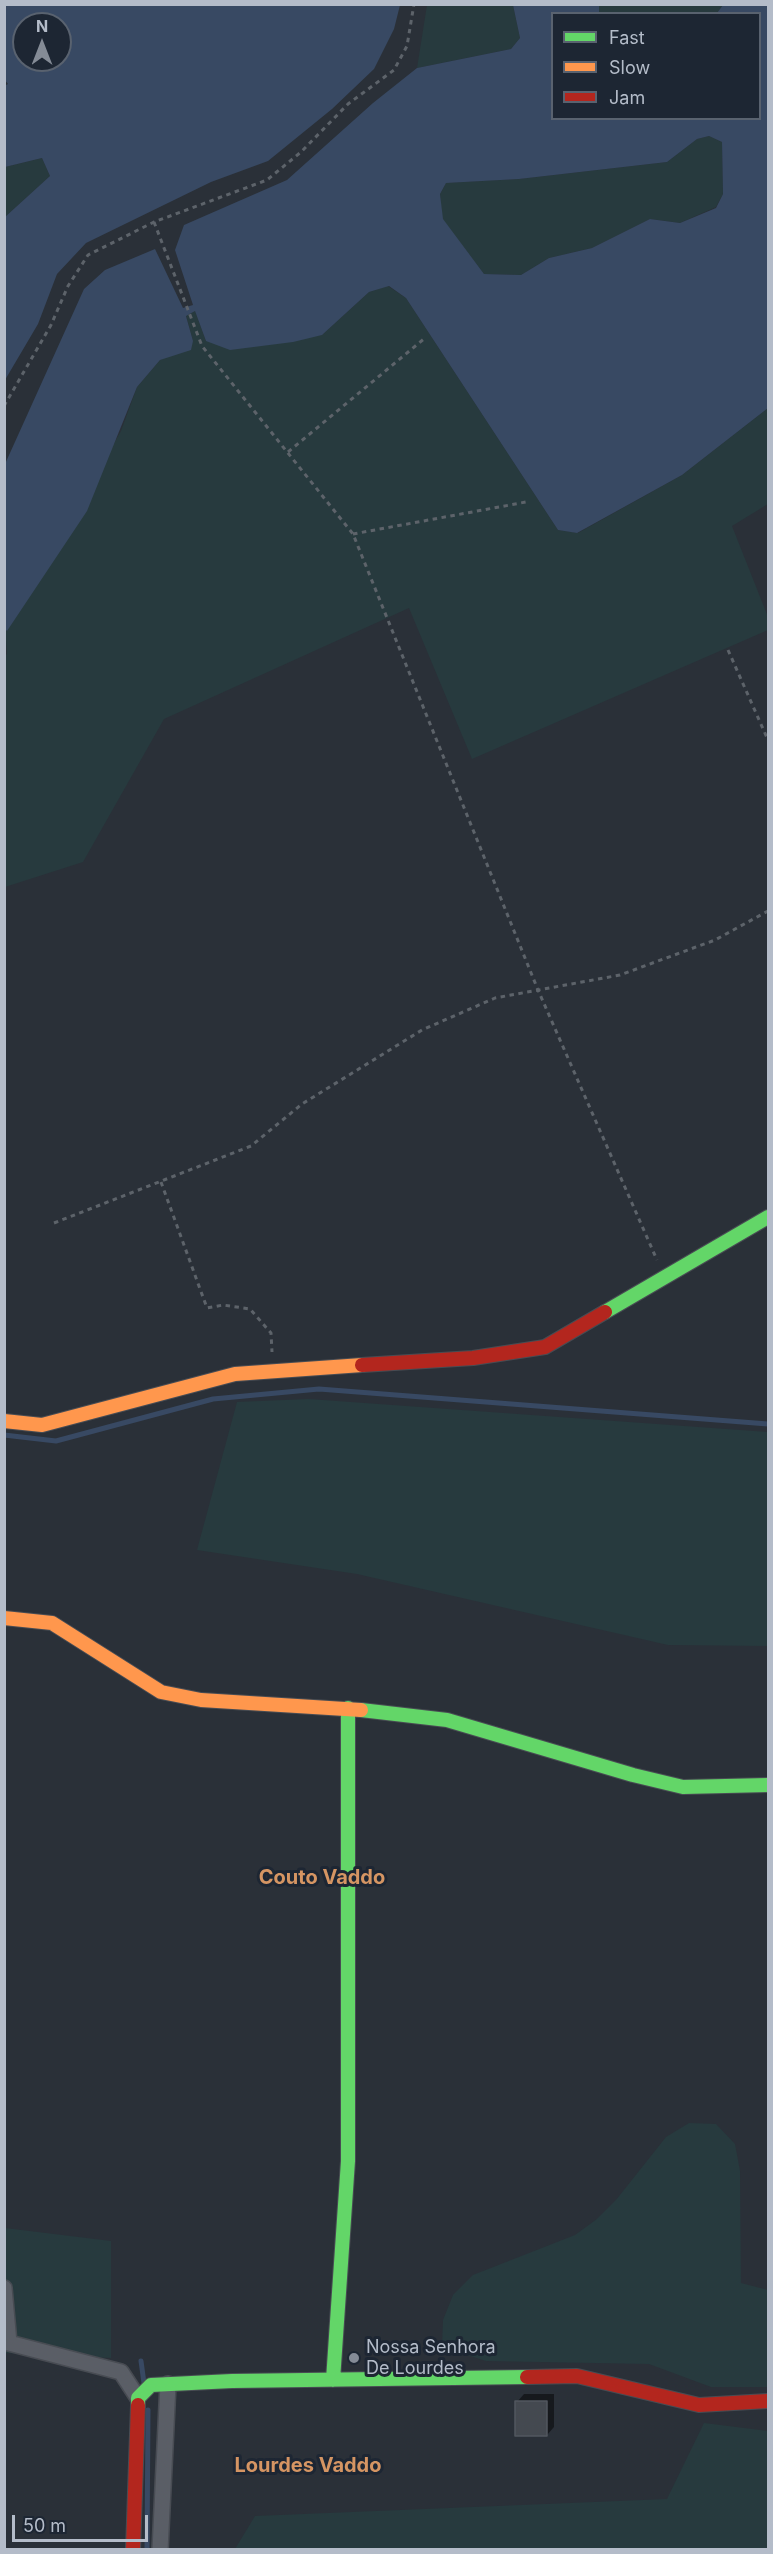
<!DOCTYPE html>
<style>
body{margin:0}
#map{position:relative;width:773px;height:2554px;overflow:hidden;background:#2a3038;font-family:Inter,sans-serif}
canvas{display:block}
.frame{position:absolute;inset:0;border:6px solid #b4bcc9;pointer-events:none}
.legend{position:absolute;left:551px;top:12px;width:210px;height:108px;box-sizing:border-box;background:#1d2633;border:2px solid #59626f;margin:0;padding:8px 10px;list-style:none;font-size:18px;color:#b4bcc9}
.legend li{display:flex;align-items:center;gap:12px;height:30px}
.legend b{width:30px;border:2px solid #59626f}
.north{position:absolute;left:12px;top:12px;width:60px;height:60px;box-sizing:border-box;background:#1d2633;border:2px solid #59626f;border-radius:50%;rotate:0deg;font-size:16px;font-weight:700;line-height:24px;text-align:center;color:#b4bcc9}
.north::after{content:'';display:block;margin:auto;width:21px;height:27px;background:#848b96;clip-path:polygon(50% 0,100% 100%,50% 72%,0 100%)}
.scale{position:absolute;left:12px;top:2515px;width:136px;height:27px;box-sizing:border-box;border:3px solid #b4bcc9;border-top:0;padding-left:8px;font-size:18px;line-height:21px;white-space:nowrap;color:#b4bcc9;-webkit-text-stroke:4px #1d2633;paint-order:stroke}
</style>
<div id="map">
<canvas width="773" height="2554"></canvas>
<div class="frame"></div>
<ul class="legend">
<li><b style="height:8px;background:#63d668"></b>Fast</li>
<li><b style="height:8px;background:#ff974d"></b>Slow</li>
<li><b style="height:8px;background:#b3261e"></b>Jam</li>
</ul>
<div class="north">N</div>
<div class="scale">50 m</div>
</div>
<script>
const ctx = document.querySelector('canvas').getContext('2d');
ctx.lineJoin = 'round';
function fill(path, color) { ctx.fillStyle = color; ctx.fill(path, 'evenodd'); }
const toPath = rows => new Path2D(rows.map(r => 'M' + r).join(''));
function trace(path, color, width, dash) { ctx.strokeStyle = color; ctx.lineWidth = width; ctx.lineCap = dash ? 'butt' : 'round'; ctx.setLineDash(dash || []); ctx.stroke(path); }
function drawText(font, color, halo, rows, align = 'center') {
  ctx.font = font + ' Inter,sans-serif'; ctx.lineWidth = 6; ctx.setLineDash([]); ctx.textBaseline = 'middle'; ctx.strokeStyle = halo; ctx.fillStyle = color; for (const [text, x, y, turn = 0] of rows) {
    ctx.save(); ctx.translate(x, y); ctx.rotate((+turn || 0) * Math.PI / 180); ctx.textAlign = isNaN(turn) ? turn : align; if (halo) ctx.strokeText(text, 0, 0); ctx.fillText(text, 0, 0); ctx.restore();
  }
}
const green = toPath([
 [427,5,513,5,520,38,511,49,417,68],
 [599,5,723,5,717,13,599,14],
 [709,136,722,142,723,194,716,207,680,223,650,219,592,248,549,258,521,275,484,274,442,219,440,194,446,183,519,179,667,162,697,139],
 [42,158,50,176,5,217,5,167],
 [388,286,406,298,558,530,578,533,682,475,768,408,768,504,732,526,768,617,768,630,472,759,409,608,164,719,83,862,5,887,4,657,7,654,5,629,7,631,121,431,137,387,160,360,193,341,186,315,195,311,206,341,322,335,369,292],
 [309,1399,768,1432,768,1646,668,1645,357,1574,197,1550,237,1402],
 [689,2123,716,2124,735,2144,740,2171,741,2283,768,2290,768,2387,711,2387,649,2364,486,2361,442,2347,443,2320,453,2295,473,2275,575,2235,597,2219,616,2200,666,2137],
 [5,2228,111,2241,111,2358,5,2353],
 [704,2423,768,2431,768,2549,235,2549,255,2516,667,2499]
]);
const water = toPath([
 [5,4,400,4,400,5,394,29,374,69,332,109,268,161,211,182,86,243,57,274,38,324,5,380,5,217,50,176,42,158,5,167,4,86,8,84,4,79],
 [24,24,60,24,60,60,24,60],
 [513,5,599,5,599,13,552,14,552,118,760,118,760,14,717,13,723,5,768,5,768,408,682,475,577,533,558,530,406,298,389,286,369,292,322,335,293,342,230,350,206,341,195,311,186,316,193,341,191,350,160,360,137,387,87,511,7,631,5,629,5,464,84,289,105,270,155,249,183,308,193,305,175,250,184,225,287,180,373,103,417,68,511,49,520,38],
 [709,136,722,142,723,194,716,208,680,223,650,219,592,248,549,258,521,275,484,274,443,219,440,194,446,183,519,179,667,162,697,139]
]);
const shadow = toPath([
 [524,2394,554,2394,554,2427,547,2435,517,2402]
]);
const stream = toPath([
 [4,1435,56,1441,213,1399,319,1389,768,1424],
 [141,2361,144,2383],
 [147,2550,148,2410]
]);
const building = toPath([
 [515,2401,547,2401,547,2436,515,2436,515,2401]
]);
const path = toPath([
 [154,222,202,346,353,534,538,990,657,1260],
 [4,406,51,325,68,286,88,255,154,222,267,180,301,152,348,104,394,70,407,46,414,4],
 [288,452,425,338],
 [353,534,526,502],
 [728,650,768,740],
 [161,1182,207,1308,223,1305,250,1309,271,1333,272,1352],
 [54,1223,251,1146,302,1104,422,1030,495,998,620,975,715,940,768,911]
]);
const street = toPath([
 [4,2288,9,2343,121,2372,138,2398],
 [160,2550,168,2384]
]);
const fast = toPath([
 [605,1312,768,1217],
 [361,1710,447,1720,633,1775,683,1787,768,1785],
 [333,2380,348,2161,348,1708],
 [138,2405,138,2398,151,2385,232,2381,527,2377]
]);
const slow = toPath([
 [4,1421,42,1425,235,1374,362,1365],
 [4,1618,52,1623,161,1692,201,1700,361,1710]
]);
const jam = toPath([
 [362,1365,473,1358,545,1347,605,1312],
 [527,2377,577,2376,699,2405,768,2401],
 [133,2550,138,2405]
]);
const markers = [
 [354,2358,6,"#848b96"]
];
const poiNames = [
 ["Nossa Senhora",366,2348],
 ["De Lourdes",366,2369]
];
const neighbourhoodNames = [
 ["Couto Vaddo",322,1878],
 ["Lourdes Vaddo",308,2466]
];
fill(green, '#273a3e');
fill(water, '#384963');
fill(shadow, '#0007');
trace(stream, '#384963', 5);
fill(building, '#444950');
trace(building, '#52575f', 1.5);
trace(street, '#484c53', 18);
trace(fast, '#484c53', 16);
trace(slow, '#484c53', 16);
trace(jam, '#484c53', 16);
trace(path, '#5d636a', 3, [4.5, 4.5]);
trace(street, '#5a5e66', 15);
trace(fast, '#63d668', 14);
trace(slow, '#ff974d', 14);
trace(jam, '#b3261e', 14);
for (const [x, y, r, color] of markers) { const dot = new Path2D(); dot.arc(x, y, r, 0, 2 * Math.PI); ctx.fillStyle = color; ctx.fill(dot); trace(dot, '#1d2633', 2); }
drawText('18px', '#b4bcc9', '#1d2633', poiNames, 'left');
drawText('bold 20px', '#d59563', '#1d2633', neighbourhoodNames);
</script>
